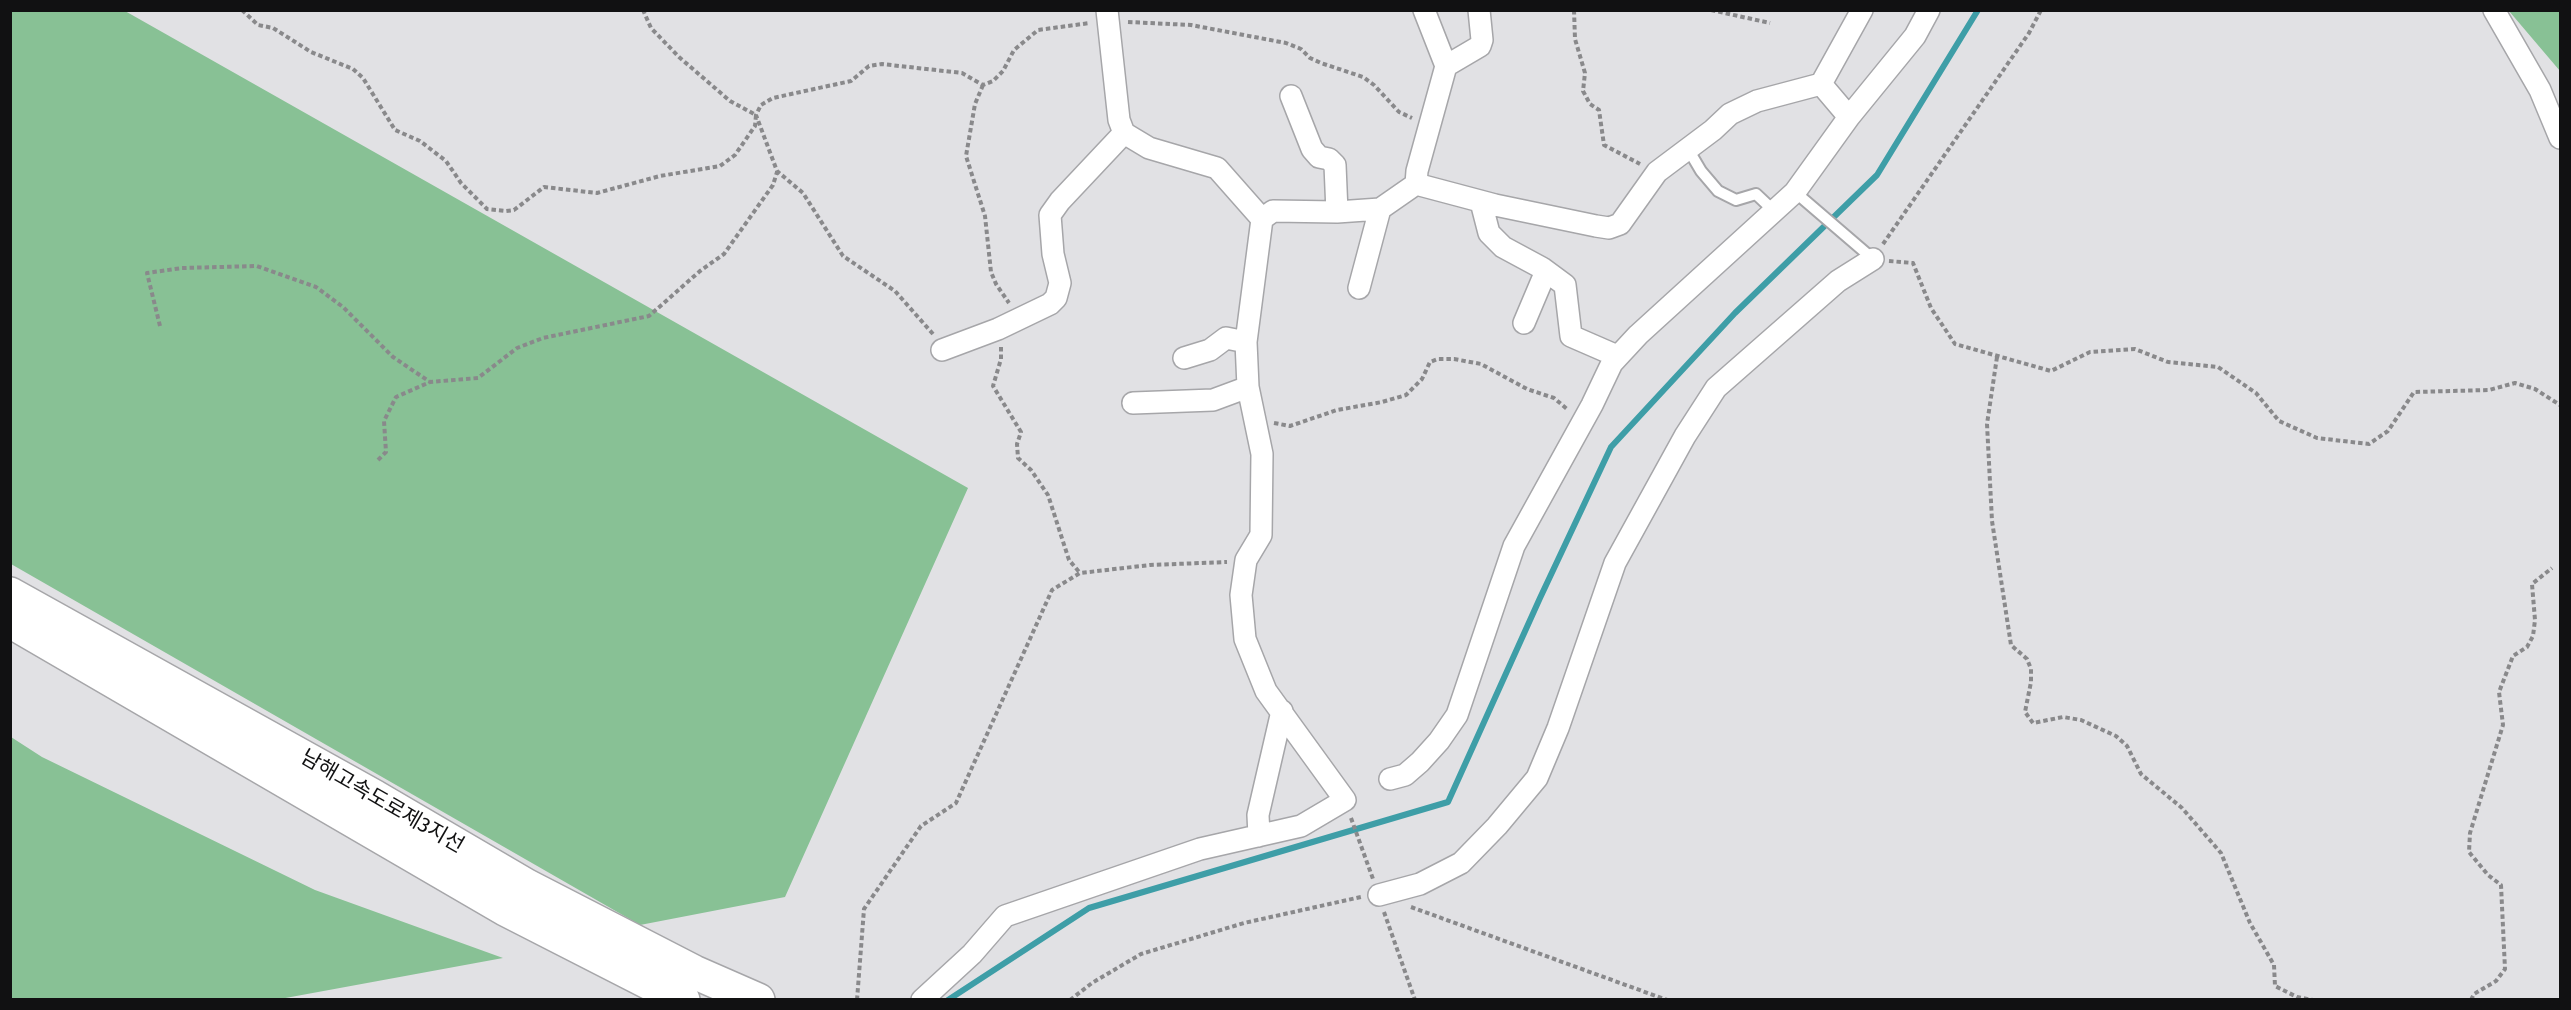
<!DOCTYPE html>
<meta charset="utf-8">
<style>
body{margin:0}
#map{position:relative;width:2571px;height:1010px;overflow:hidden;background:#e1e1e4;font-family:"Fira Sans",sans-serif}
canvas{display:block}
.frame{position:absolute;inset:0;border:12px solid #111112;pointer-events:none}
</style>
<div id="map">
<canvas width="2571" height="1010"></canvas>
<div class="frame"></div>
</div>
<script>
const ctx = document.querySelector('canvas').getContext('2d');
ctx.lineJoin = 'round';
function fill(path, color) { ctx.fillStyle = color; ctx.fill(path, 'evenodd'); }
const toPath = rows => new Path2D(rows.map(r => 'M' + r).join(''));
function trace(path, color, width, dash) { ctx.strokeStyle = color; ctx.lineWidth = width; ctx.lineCap = dash ? 'butt' : 'round'; ctx.setLineDash(dash || []); ctx.stroke(path); }
function drawText(font, color, halo, rows, align = 'center') {
  ctx.font = font + ' "Fira Sans","Noto Sans KR",sans-serif'; ctx.lineWidth = 6; ctx.setLineDash([]); ctx.textBaseline = 'middle'; ctx.strokeStyle = halo; ctx.fillStyle = color; for (const [text, x, y, turn = 0] of rows) {
    ctx.save(); ctx.translate(x, y); ctx.rotate((+turn || 0) * Math.PI / 180); ctx.textAlign = isNaN(turn) ? turn : align; if (halo) ctx.strokeText(text, 0, 0); ctx.fillText(text, 0, 0); ctx.restore();
  }
}
const green = toPath([
 [11,10,125,11,968,488,785,897,640,925,11,564],
 [2509,11,2560,11,2560,71],
 [11,737,42,757,315,890,503,958,280,999,11,999]
]);
const stream = toPath([
 [948,1000,1089,908,1448,802,1540,598,1611,447,1735,313,1877,175,1978,10]
]);
const path = toPath([
 [242,10,258,25,273,28,311,52,353,69,363,78,395,130,420,141,446,161,461,183,487,209,506,211,514,210,544,187,597,193,660,176,720,166,735,155,755,126,756,115,730,101,679,57,651,28,643,10],
 [1574,10,1575,39,1585,73,1583,91,1590,104,1599,110,1604,145,1640,164],
 [1711,10,1770,23],
 [1128,22,1191,25,1286,43,1301,49,1310,58,1321,63,1363,77,1374,85,1399,112,1412,118],
 [983,85,975,104,966,156,985,216,991,272,996,284,1009,303],
 [1883,244,2029,33,2041,10],
 [1889,261,1913,263,1931,308,1955,344,2051,371,2090,352,2135,349,2168,362,2218,367,2256,393,2279,421,2317,438,2369,444,2388,431,2414,392,2489,390,2515,383,2535,389,2560,405],
 [160,326,147,273,182,268,257,266,316,287,343,307,393,357,430,382],
 [933,334,895,291,843,256,803,193,777,171,756,115,761,105,773,98,851,81,869,66,882,64,962,73,983,85,993,81,1003,71,1014,50,1038,30,1090,23],
 [1001,347,1001,359,993,386,1021,432,1017,444,1018,458,1031,470,1048,495,1069,560,1080,573],
 [1997,357,1987,424,1992,521,2011,645,2027,659,2031,669,2031,682,2025,712,2033,723,2063,717,2081,720,2116,736,2127,746,2141,774,2182,808,2221,853,2250,923,2274,965,2275,986,2297,997,2313,1000],
 [1274,423,1290,426,1337,410,1382,402,1406,395,1422,379,1430,362,1438,359,1454,359,1481,364,1527,389,1554,398,1567,409],
 [378,460,386,452,384,421,396,397,430,382,478,378,517,348,543,338,649,316,700,271,724,254,773,185,777,172],
 [1351,818,1373,879],
 [1411,907,1667,1000],
 [1384,912,1415,1000],
 [857,1000,864,909,921,826,956,803,1052,590,1080,573,1150,565,1227,562],
 [1070,1000,1092,983,1141,954,1244,923,1361,897],
 [2471,1000,2474,994,2496,981,2505,969,2501,885,2488,875,2469,852,2470,833,2503,725,2499,692,2513,656,2527,647,2533,636,2535,620,2532,584,2552,568]
]);
const service = toPath([
 [1688,149,1701,171,1718,191,1736,200,1756,194,1774,211],
 [1795,192,1873,259]
]);
const minor = toPath([
 [2494,10,2540,90,2560,138],
 [1446,66,1480,46,1482,40,1479,10],
 [1291,96,1312,149,1319,157,1329,159,1335,165,1337,212],
 [1849,117,1915,36,1929,10],
 [1416,184,1417,171,1446,66,1424,10],
 [1481,202,1489,233,1503,247,1542,268,1565,285,1571,336,1617,356],
 [1262,219,1273,211,1337,212,1380,209,1416,184,1495,205,1596,226,1609,228,1620,224,1657,172,1713,130,1730,114,1757,101,1821,84,1862,10],
 [1359,288,1380,209],
 [1524,323,1546,271],
 [942,350,998,329,1050,304,1056,298,1060,283,1053,254,1050,215,1060,201,1124,133],
 [1184,358,1210,350,1226,338,1246,342],
 [1133,403,1213,400,1248,387],
 [1390,779,1405,775,1420,762,1439,741,1457,715,1514,546,1592,405,1612,363,1638,335,1795,192,1849,117,1821,84],
 [1259,836,1258,815,1282,711],
 [1379,895,1420,884,1461,863,1497,826,1537,778,1558,728,1615,563,1685,436,1716,388,1838,281,1873,259],
 [922,1000,972,954,1005,916,1200,849,1301,826,1345,800,1266,691,1245,639,1241,595,1246,560,1261,535,1262,454,1248,387,1246,342,1262,219,1217,168,1149,148,1124,133,1119,120,1107,10]
]);
const motorway = toPath([
 [10,594,375,797,527,886,694,972,758,1000],
 [10,621,505,909,683,1000]
]);
const streetNames = [
 ["남해고속도로제3지선",382,802,30]
];
fill(green, '#88c195');
trace(stream, '#3e9ea7', 6);
trace(service, '#a6a6a9', 14);
trace(minor, '#a6a6a9', 24);
trace(motorway, '#a6a6a9', 36);
trace(path, '#89898b', 4, [4.5, 3]);
trace(service, '#fff', 10);
trace(minor, '#fff', 21);
trace(motorway, '#fff', 33);
drawText('21px', '#111112', '#fff', streetNames);
</script>
